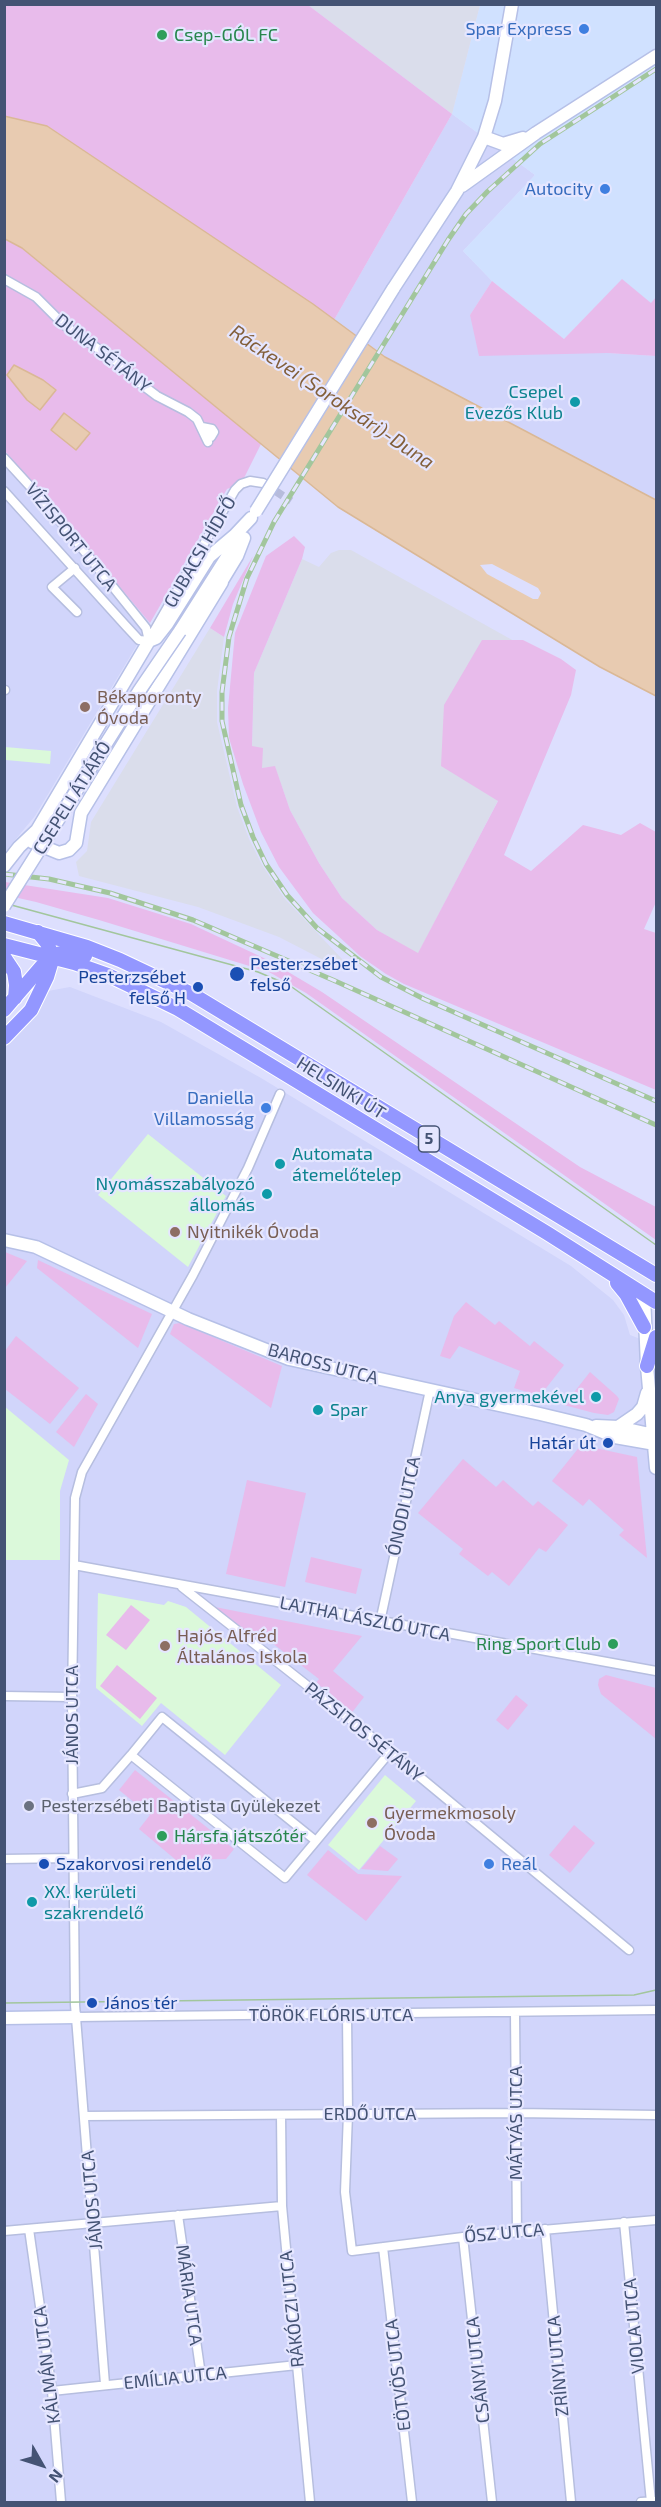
<!DOCTYPE html>
<meta charset="utf-8">
<style>
body{margin:0}
#map{position:relative;width:661px;height:2507px;overflow:hidden;background:#dddffe;font-family:"Exo 2",sans-serif}
canvas{display:block}
.frame{position:absolute;inset:0;border:6px solid #445374;pointer-events:none}
.north{position:absolute;left:12px;top:2435px;width:60px;height:60px;-webkit-text-stroke:4px #e5e6ff;paint-order:stroke;rotate:129deg;font-size:16px;font-weight:700;line-height:24px;text-align:center;color:#445374}
.north::after{content:'';display:block;margin:auto;width:21px;height:27px;background:#445374;clip-path:polygon(50% 0,100% 100%,50% 72%,0 100%)}
</style>
<div id="map">
<canvas width="661" height="2507"></canvas>
<div class="frame"></div>
<div class="north">N</div>
</div>
<script>
const ctx = document.querySelector('canvas').getContext('2d');
ctx.lineJoin = 'round';
function fill(path, color) { ctx.fillStyle = color; ctx.fill(path, 'evenodd'); }
const toPath = rows => new Path2D(rows.map(r => 'M' + r).join(''));
function trace(path, color, width, dash) { ctx.strokeStyle = color; ctx.lineWidth = width; ctx.lineCap = dash ? 'butt' : 'round'; ctx.setLineDash(dash || []); ctx.stroke(path); }
function drawText(font, color, halo, rows, align = 'center') {
  ctx.font = font + ' "Exo 2",sans-serif'; ctx.lineWidth = 4.5; ctx.setLineDash([]); ctx.textBaseline = 'middle'; ctx.strokeStyle = halo; ctx.fillStyle = color; for (const [text, x, y, turn = 0] of rows) {
    ctx.save(); ctx.translate(x, y); ctx.rotate((+turn || 0) * Math.PI / 180); ctx.textAlign = isNaN(turn) ? turn : align; if (halo) ctx.strokeText(text, 0, 0); ctx.fillText(text, 0, 0); ctx.restore();
  }
}
const residential = toPath([
 [452,114,535,175,463,251,492,281,470,315,607,353,656,356,656,500,385,357,334,320],
 [5,451,150,623,35,816,5,852],
 [70,987,161,1022,261,1078,571,1266,613,1300,624,1315,630,1335,656,1345,656,2502,5,2502,4,1034,30,1005,48,991]
]);
const commercial = toPath([
 [480,5,656,5,656,297,651,304,622,280,564,339,492,281,463,251,535,175,452,114]
]);
const industrial = toPath([
 [308,5,480,5,452,114],
 [339,550,351,550,566,670,418,954,377,930,342,898,319,863,290,810,275,767,262,768,252,746,254,673,302,559,319,567,331,553],
 [210,628,224,637,217,691,217,722,237,807,249,839,262,865,284,898,343,960,337,967,279,937,198,907,79,876,76,862,87,851,91,822]
]);
const education = toPath([
 [5,747,51,751,50,764,6,760,5,774],
 [148,1134,226,1196,188,1267,98,1195],
 [4,1406,69,1460,60,1491,60,1560,5,1560],
 [98,1593,164,1605,168,1601,186,1607,281,1685,225,1755,161,1703,142,1726,96,1688],
 [385,1775,416,1801,359,1870,328,1845]
]);
const green = toPath([
 [4,5,308,5,452,114,334,320,47,126,5,116],
 [4,239,22,248,261,444,241,484,227,489,150,623,5,451],
 [622,279,651,303,656,297,656,356,607,353,479,356,470,315,492,281,564,339],
 [294,536,305,547,302,559,254,673,252,746,263,748,262,768,275,766,290,810,319,863,342,898,377,930,418,953,498,801,441,766,444,705,482,640,523,640,561,659,576,670,571,695,504,855,531,871,583,825,621,835,640,823,656,832,656,902,644,929,656,933,656,1090,404,984,386,974,360,956,313,913,279,867,261,832,243,784,229,738,228,708,235,633,266,556],
 [253,556,233,604,224,637,210,628],
 [5,882,108,898,191,924,268,960,322,992,580,1167,656,1207,656,1240,306,993,269,972,99,920,36,902,5,895],
 [5,1252,27,1261,5,1288],
 [38,1260,152,1314,138,1348,37,1268],
 [466,1302,495,1325,499,1321,530,1346,534,1341,564,1365,540,1396,514,1388,520,1371,459,1346,450,1359,440,1356,454,1316],
 [180,1323,282,1366,271,1408,170,1334,174,1324],
 [16,1336,79,1388,50,1424,5,1389,5,1351],
 [590,1372,617,1396,619,1399,614,1412,608,1415,594,1413,564,1405],
 [86,1394,98,1404,74,1447,56,1432],
 [581,1445,637,1457,647,1558,619,1535,624,1530,589,1499,583,1506,552,1481],
 [463,1459,496,1487,503,1480,533,1506,538,1501,568,1525,546,1552,539,1548,509,1586,492,1572,488,1576,459,1554,463,1549,418,1513],
 [247,1480,306,1493,285,1587,226,1574],
 [311,1557,362,1569,356,1594,305,1582],
 [131,1605,150,1620,126,1650,106,1635],
 [215,1607,362,1636,333,1671,364,1697,350,1715,329,1698,331,1694,316,1683,319,1679,263,1636,258,1640],
 [117,1665,157,1698,140,1719,100,1686],
 [606,1675,656,1688,656,1739,601,1694,598,1685,599,1679],
 [516,1695,528,1705,508,1730,496,1720],
 [135,1770,234,1849,226,1859,176,1860,139,1829,150,1815,119,1790],
 [574,1825,595,1843,570,1873,549,1855],
 [380,1846,398,1859,388,1871,361,1869],
 [328,1850,358,1874,402,1876,366,1921,307,1875]
]);
const water = toPath([
 [4,116,47,126,313,304,385,357,656,500,656,696,600,667,338,507,22,248,5,239,4,116],
 [14,365,43,380,56,390,40,410,27,400,7,375,14,365],
 [64,413,90,433,76,450,51,430,64,413]
]);
const pier = toPath([
 [492,564,538,588,541,593,538,599,533,599,487,574,480,565]
]);
const streetTunnel = toPath([
 [266,485,291,501]
]);
const street = toPath([
 [4,279,36,297,64,325,117,362,141,384,157,396,188,412,197,419,208,442],
 [202,427,212,429,214,432,211,437,205,435],
 [4,458,48,506,146,628,149,641],
 [4,491,126,626,139,640,149,641],
 [75,568,52,587,77,612],
 [150,638,235,490,241,484,250,481,263,483],
 [4,690,5,690],
 [74,1565,656,1671],
 [182,1587,356,1724,629,1950],
 [380,1622,430,1390],
 [4,1696,72,1697],
 [72,1794,102,1788,131,1755],
 [316,1841,162,1717,131,1755,285,1878,316,1841,390,1752],
 [4,1859,72,1858],
 [515,2013,517,2232],
 [347,2015,348,2114,345,2192,352,2251,463,2237,656,2220],
 [76,2017,656,2010],
 [281,2115,282,2206,310,2502],
 [84,2116,516,2113,656,2115],
 [178,2215,201,2375],
 [624,2222,651,2502],
 [29,2229,52,2391,61,2502],
 [545,2229,571,2502],
 [4,2231,282,2206],
 [463,2237,492,2502],
 [383,2247,412,2502],
 [105,2384,75,2005,72,1702,75,1498,82,1472,193,1275,248,1168,280,1094],
 [52,2391,297,2365],
 [641,2502,656,2501]
]);
const secondary = toPath([
 [484,137,503,144,523,138],
 [462,186,536,133,656,56],
 [393,289,457,191,484,137,495,101,512,4],
 [217,589,237,556,244,538],
 [180,631,239,538],
 [32,842,59,853,69,850,76,843,81,813,222,582],
 [4,866,19,847,37,830,149,641,156,638,167,624,209,557,235,535,251,518],
 [4,1240,36,1247,188,1319,289,1359,540,1414,586,1425,615,1437,655,1444],
 [644,1295,647,1366,656,1468],
 [596,1426,618,1427,654,1435],
 [618,1427,637,1414,643,1407,647,1393],
 [4,2018,76,2017]
]);
const primary = toPath([
 [4,923,87,947,120,960,192,994,656,1275],
 [4,945,74,963,108,975,178,1009,547,1233,656,1302],
 [4,957,14,972,16,985,15,998],
 [4,1010,41,967,57,954,69,951,85,956],
 [4,1038,31,1010,47,977,53,957,47,943,38,932],
 [617,1283,626,1294,644,1327],
 [647,1366,656,1337]
]);
const tram = toPath([
 [4,903,258,972,289,985,656,1245],
 [4,2003,634,1995,656,1990]
]);
const rail = toPath([
 [656,69,540,144,488,191,466,214,448,240,274,522,247,578,229,637,222,692,222,721,241,805,253,837,266,864,287,895,317,928,381,977,424,999,656,1101],
 [4,874,49,879,110,893,193,920,333,980,656,1125]
]);
const secondaryBridge = toPath([
 [256,511,393,289],
 [4,906,139,691,180,631]
]);
const markers = [
 [584,29,6,"#3f7fe0"],
 [162,35,6,"#2e9e5b"],
 [605,189,6,"#3f7fe0"],
 [575,402,6,"#0f9aa8"],
 [85,707,6,"#8d6e63"],
 [237,974,8,"#1a4fb4"],
 [198,987,6,"#1a4fb4"],
 [266,1108,6,"#3f7fe0"],
 [280,1164,6,"#0f9aa8"],
 [267,1194,6,"#0f9aa8"],
 [175,1232,6,"#8d6e63"],
 [596,1397,6,"#0f9aa8"],
 [318,1410,6,"#0f9aa8"],
 [608,1443,6,"#1a4fb4"],
 [613,1644,6,"#2e9e5b"],
 [165,1646,6,"#8d6e63"],
 [29,1806,6,"#6b7280"],
 [372,1823,6,"#8d6e63"],
 [162,1836,6,"#2e9e5b"],
 [44,1864,6,"#1a4fb4"],
 [489,1864,6,"#3f7fe0"],
 [32,1902,6,"#0f9aa8"],
 [92,2003,6,"#1a4fb4"]
];
const shields = [
 [429,1139,21]
];
const shieldNames = [
 ["5",429,1139]
];
const shopNames = [
 ["Spar Express",572,29],
 ["Autocity",593,189],
 ["Daniella",254,1098],
 ["Villamosság",254,1119],
 ["Reál",501,1864,"left"]
];
const leisureNames = [
 ["Csep-GÓL FC",174,35],
 ["Ring Sport Club",601,1644,"right"],
 ["Hársfa játszótér",174,1836]
];
const streetNames = [
 ["DUNA SÉTÁNY",103,353,38],
 ["VÍZISPORT UTCA",71,537,51],
 ["GUBACSI HÍDFŐ",200,552,-60],
 ["CSEPELI ÁTJÁRÓ",72,798,-58],
 ["HELSINKI ÚT",341,1088,32],
 ["BAROSS UTCA",323,1364,15],
 ["ÓNODI UTCA",404,1506,-78],
 ["LAJTHA LÁSZLÓ UTCA",365,1619,11],
 ["JÁNOS UTCA",72,1715,-90],
 ["PÁZSITOS SÉTÁNY",364,1732,39],
 ["TÖRÖK FLÓRIS UTCA",331,2015],
 ["ERDŐ UTCA",370,2114],
 ["MÁTYÁS UTCA",516,2123,-90],
 ["JÁNOS UTCA",92,2200,-95],
 ["ŐSZ UTCA",504,2233,-5],
 ["MÁRIA UTCA",189,2295,82],
 ["RÁKÓCZI UTCA",292,2309,-96],
 ["VIOLA UTCA",634,2326,-95],
 ["KÁLMÁN UTCA",47,2365,-97],
 ["ZRÍNYI UTCA",558,2366,-95],
 ["CSÁNYI UTCA",478,2370,-96],
 ["EÖTVÖS UTCA",398,2375,-97],
 ["EMÍLIA UTCA",175,2378,-6]
];
const cultureNames = [
 ["Csepel",563,392],
 ["Evezős Klub",563,413],
 ["Automata",292,1154,"left"],
 ["átemelőtelep",292,1175,"left"],
 ["Nyomásszabályozó",255,1184],
 ["állomás",255,1205],
 ["Anya gyermekével",584,1397],
 ["Spar",330,1410,"left"],
 ["XX. kerületi",44,1892,"left"],
 ["szakrendelő",44,1913,"left"]
];
const educationNames = [
 ["Békaporonty",97,697],
 ["Óvoda",97,718],
 ["Nyitnikék Óvoda",187,1232],
 ["Hajós Alfréd",177,1636],
 ["Általános Iskola",177,1657],
 ["Gyermekmosoly",384,1813],
 ["Óvoda",384,1834]
];
const transitNames = [
 ["Pesterzsébet",250,964],
 ["felső",250,985],
 ["Pesterzsébet",186,977,"right"],
 ["felső H",186,998,"right"],
 ["Határ út",596,1443,"right"],
 ["Szakorvosi rendelő",56,1864],
 ["János tér",104,2003]
];
const worshipNames = [
 ["Pesterzsébeti Baptista Gyülekezet",41,1806]
];
const waterNames = [
 ["Ráckevei (Soroksári)-Duna",332,397,34]
];
fill(residential, '#d1d5fb');
fill(commercial, '#d0e1ff');
fill(industrial, '#daddeb');
fill(education, '#dbf9da');
fill(green, '#e8bbeb');
fill(water, '#e8cbb1');
trace(water, '#dab896', 1.5);
fill(pier, '#dddffe');
trace(streetTunnel, '#b7bcdc', 8, [8, 4]);
trace(street, '#b6bedf', 11);
trace(secondary, '#b6c0e7', 15);
trace(primary, '#fff', 16);
trace(street, '#fff', 8);
trace(secondary, '#fff', 12);
trace(primary, '#9397ff', 14);
trace(tram, '#a2c69c', 1.5);
trace(rail, '#a2c69c', 5);
trace(rail, '#e5e6ff', 3, [9]);
trace(secondaryBridge, '#b6c0e7', 15, []);
trace(secondaryBridge, '#fff', 12);
for (const [x, y, r, color] of markers) { const dot = new Path2D(); dot.arc(x, y, r, 0, 2 * Math.PI); ctx.fillStyle = color; ctx.fill(dot); trace(dot, '#e5e6ff', 2); }
for (const [x, y, w] of shields) { const box = new Path2D(); box.roundRect(x - w / 2, y - 13, w, 26, 4.5); ctx.fillStyle = '#e5e6ff'; ctx.fill(box); trace(box, '#445374', 1.5); }
drawText('bold 16px', '#445374', null, shieldNames);
drawText('18px', '#366cbe', '#e5e6ff', shopNames, 'right');
drawText('18px', '#27864d', '#e5e6ff', leisureNames, 'left');
drawText('18px', '#445374', '#e5e6ff', streetNames);
drawText('18px', '#0d838f', '#e5e6ff', cultureNames, 'right');
drawText('18px', '#785e54', '#e5e6ff', educationNames, 'left');
drawText('18px', '#164399', '#e5e6ff', transitNames, 'left');
drawText('18px', '#5b616d', '#e5e6ff', worshipNames, 'left');
drawText('italic 20px', '#835f3a', '#e5e6ff', waterNames);
</script>
